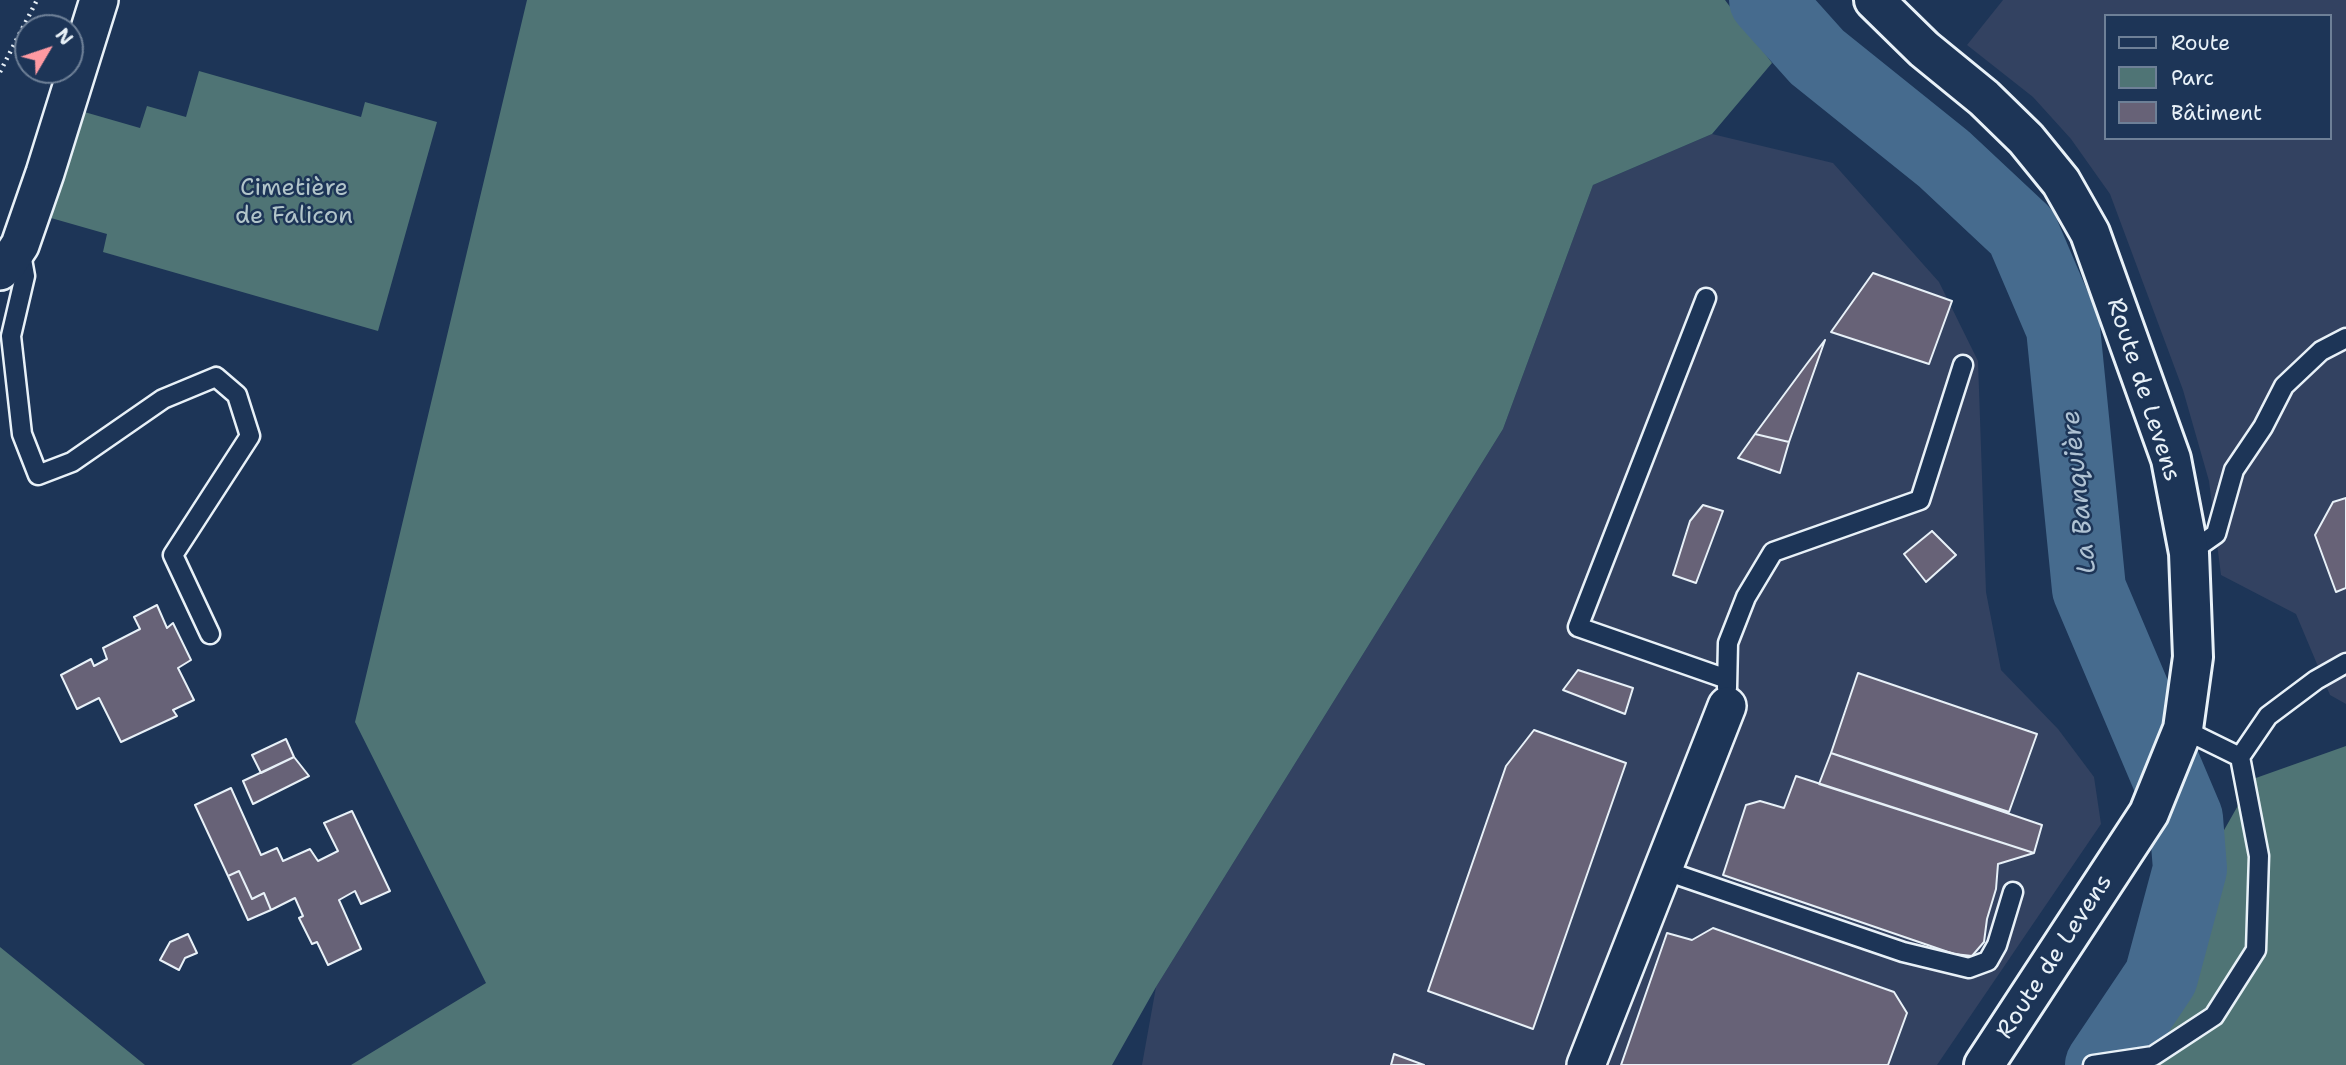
<!DOCTYPE html>
<meta charset="utf-8">
<style>
body{margin:0}
#map{position:relative;width:2346px;height:1065px;overflow:hidden;background:#1d3557;font-family:"Shantell Sans",sans-serif}
canvas{display:block}
.legend{position:absolute;left:2104px;top:14px;width:228px;height:126px;box-sizing:border-box;background:#1d3557;border:2px solid #6e8097;margin:0;padding:9px 12px;list-style:none;font-size:21px;color:#e8f1f8}
.legend li{display:flex;align-items:center;gap:14px;height:35px}
.legend b{width:35px;border:2px solid #6e8097}
.north{position:absolute;left:14px;top:14px;width:70px;height:70px;box-sizing:border-box;background:#1d3557;border:2px solid #6e8097;border-radius:50%;rotate:51deg;font-size:19px;font-weight:700;line-height:28px;text-align:center;color:#e8f1f8}
.north::after{content:'';display:block;margin:auto;width:24px;height:32px;background:#ff9aa2;clip-path:polygon(50% 0,100% 100%,50% 72%,0 100%)}
</style>
<div id="map">
<canvas width="2346" height="1065"></canvas>
<ul class="legend">
<li><b style="height:9px;background:#1d3557"></b>Route</li>
<li><b style="height:19px;background:#4f7475"></b>Parc</li>
<li><b style="height:19px;background:#676277"></b>Bâtiment</li>
</ul>
<div class="north">N</div>
</div>
<script>
const ctx = document.querySelector('canvas').getContext('2d');
ctx.lineJoin = 'round';
function fill(path, color) { ctx.fillStyle = color; ctx.fill(path, 'evenodd'); }
const toPath = rows => new Path2D(rows.map(r => 'M' + r).join(''));
function trace(path, color, width, dash) { ctx.strokeStyle = color; ctx.lineWidth = width; ctx.lineCap = dash ? 'butt' : 'round'; ctx.setLineDash(dash || []); ctx.stroke(path); }
function drawText(font, color, halo, rows, align = 'center') {
  ctx.font = font + ' "Shantell Sans",sans-serif'; ctx.lineWidth = 5; ctx.setLineDash([]); ctx.textBaseline = 'middle'; ctx.strokeStyle = halo; ctx.fillStyle = color; for (const [text, x, y, turn = 0] of rows) {
    ctx.save(); ctx.translate(x, y); ctx.rotate((+turn || 0) * Math.PI / 180); ctx.textAlign = isNaN(turn) ? turn : align; if (halo) ctx.strokeText(text, 0, 0); ctx.fillText(text, 0, 0); ctx.restore();
  }
}
const built = toPath([
 [2003,0,2346,0,2346,704,2330,695,2296,614,2221,575,2209,481,2183,390,2110,194,2071,139,2033,97,1967,45],
 [2106,16,2330,16,2330,138,2106,138],
 [1712,134,1833,163,1939,282,1978,361,1986,592,2001,670,2058,729,2094,777,2101,824,1937,1065,1142,1065,1156,987,1503,429,1593,185]
]);
const green = toPath([
 [527,0,1725,0,1772,63,1712,134,1593,185,1503,429,1156,987,1112,1065,351,1065,486,983,355,722],
 [199,71,361,117,365,102,437,122,378,331,103,252,107,234,51,218,81,111,140,128,147,106,186,117],
 [2346,746,2346,1065,2091,1065,2253,779],
 [0,947,145,1065,0,1065]
]);
const river = toPath([
 [1766,0,1817,57,1944,159,2022,232,2063,328,2089,589,2186,818,2190,869,2161,977,2102,1065]
]);
const building = toPath([
 [1873,273,1952,301,1929,364,1831,332,1873,273],
 [1825,340,1789,442,1755,434,1806,365,1825,340],
 [1755,434,1789,442,1780,473,1738,458,1755,434],
 [2346,498,2346,588,2336,592,2315,535,2333,502,2346,498],
 [1703,505,1723,511,1696,583,1673,575,1690,521,1703,505],
 [1932,531,1956,555,1926,582,1904,554,1932,531],
 [157,605,167,628,173,623,191,660,178,668,194,700,173,710,177,716,121,742,99,698,77,709,61,675,91,659,94,666,107,659,103,648,140,629,134,617,157,605],
 [1578,670,1633,688,1625,714,1563,690,1578,670],
 [1858,673,2037,734,2009,812,1831,753,1858,673],
 [1534,730,1626,763,1533,1029,1428,991,1506,766,1534,730],
 [286,739,294,757,261,773,252,755,286,739],
 [1831,753,2042,825,2034,853,1819,784,1831,753],
 [294,757,309,776,253,804,243,781,294,757],
 [1796,776,2034,853,1998,864,1996,889,1987,919,1984,942,1972,956,1954,954,1723,875,1746,805,1760,801,1784,808,1796,776],
 [231,788,261,855,277,848,283,861,310,849,318,861,338,851,324,823,352,811,390,891,361,904,355,891,339,900,361,949,328,965,317,942,312,944,299,918,303,916,295,898,271,910,264,893,252,899,239,871,228,876,195,805,231,788],
 [239,871,252,899,264,893,271,910,248,920,228,876,239,871],
 [1713,928,1894,992,1907,1013,1888,1065,1621,1065,1667,933,1692,940,1713,928],
 [188,934,197,953,185,958,179,970,160,960,170,942,188,934],
 [1394,1054,1424,1065,1391,1065,1394,1054]
]);
const path = toPath([
 [0,72,37,0]
]);
const service = toPath([
 [20,248,25,276,11,336,22,434,38,475,72,462,163,399,216,377,237,395,250,436,173,555,210,634],
 [1706,298,1578,627,1727,679],
 [2189,553,2216,534,2234,470,2263,427,2284,386,2321,351,2346,338],
 [1727,688,1728,643,1746,597,1773,552,1920,500,1963,365],
 [2183,729,2240,757],
 [1663,870,1903,952,1969,968,1988,961,1997,945,2013,892],
 [2093,1065,2153,1056,2214,1016,2256,950,2259,856,2240,757,2268,716,2316,680,2346,663]
]);
const minor = toPath([
 [0,271,8,263,20,245,45,173,99,0],
 [1586,1065,1727,706]
]);
const tertiary = toPath([
 [1874,0,1924,49,1984,98,2026,139,2061,182,2090,233,2171,459,2189,553,2193,657,2183,729,2149,813,1984,1065]
]);
const parkNames = [
 ["Cimetière",294,189],
 ["de Falicon",294,217]
];
const streetNames = [
 ["Route de Levens",2143,390,72],
 ["Route de Levens",2055,957,-57]
];
const waterNames = [
 ["La Banquière",2080,492,-96]
];
fill(built, '#334261');
fill(green, '#4f7475');
trace(river, '#466b8e', 74);
fill(building, '#676277');
trace(building, '#e8f1f8', 2);
trace(service, '#e8f1f8', 23);
trace(minor, '#e8f1f8', 42);
trace(tertiary, '#e8f1f8', 44);
trace(path, '#e8f1f8', 4.5, [2, 5]);
trace(service, '#1d3557', 18);
trace(minor, '#1d3557', 37);
trace(tertiary, '#1d3557', 38);
drawText('24px', '#b2c5ca', '#1d3557', parkNames);
drawText('24px', '#e8f1f8', '#1d3557', streetNames);
drawText('italic 26px', '#afc2d3', '#1d3557', waterNames);
</script>
